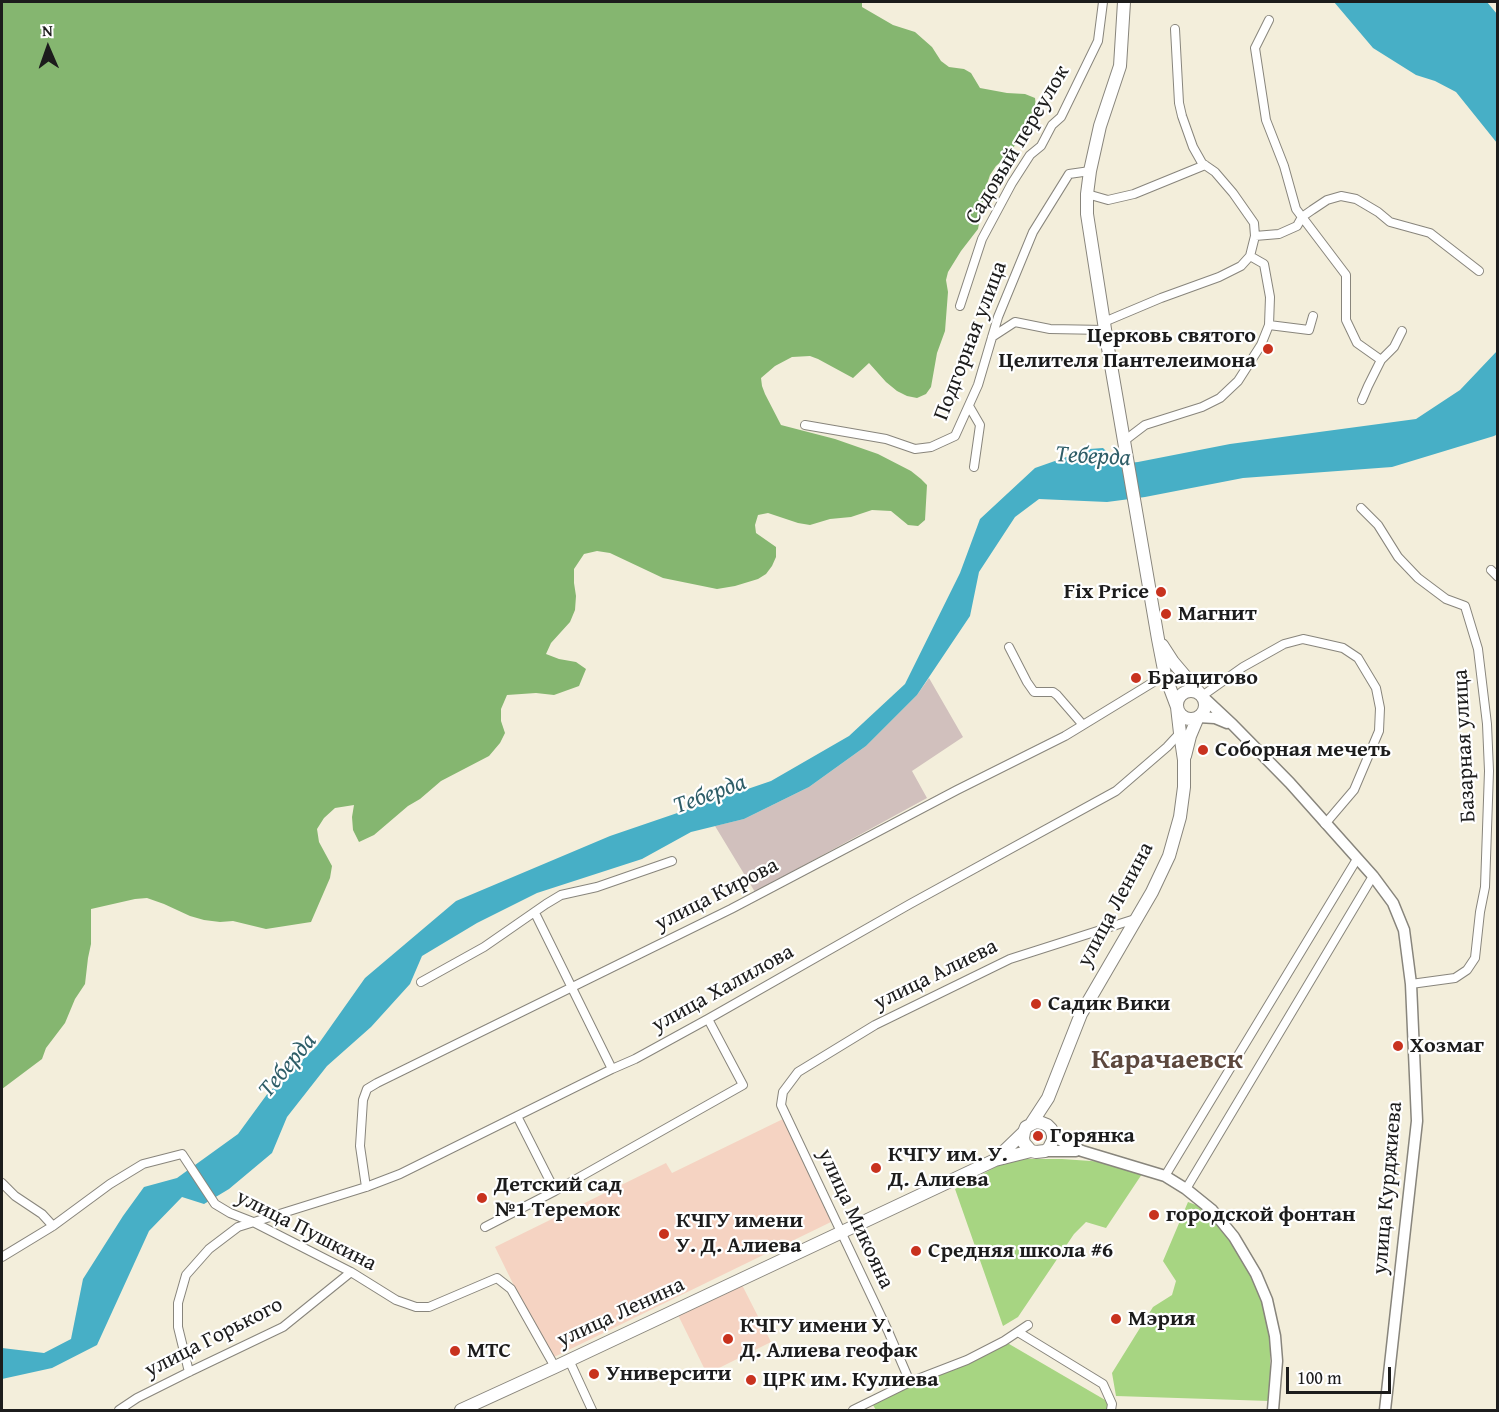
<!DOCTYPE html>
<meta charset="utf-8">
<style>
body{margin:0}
#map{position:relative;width:1499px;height:1412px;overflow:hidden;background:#f3eedb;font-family:"Gentium Book Plus",serif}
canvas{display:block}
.frame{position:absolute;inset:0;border:3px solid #1c1c1c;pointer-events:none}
.north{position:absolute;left:18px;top:18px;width:60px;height:60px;-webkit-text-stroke:4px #fff;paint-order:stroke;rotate:358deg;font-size:16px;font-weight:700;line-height:24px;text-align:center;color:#1c1c1c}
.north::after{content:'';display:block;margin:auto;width:21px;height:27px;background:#1c1c1c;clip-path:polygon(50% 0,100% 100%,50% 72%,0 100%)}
.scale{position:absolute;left:1286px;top:1367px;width:105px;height:27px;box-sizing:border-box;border:3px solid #1c1c1c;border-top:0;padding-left:8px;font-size:18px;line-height:21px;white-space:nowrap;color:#1c1c1c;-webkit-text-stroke:4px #fff;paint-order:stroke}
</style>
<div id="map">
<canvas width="1499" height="1412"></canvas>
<div class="frame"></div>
<div class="north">N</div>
<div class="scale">100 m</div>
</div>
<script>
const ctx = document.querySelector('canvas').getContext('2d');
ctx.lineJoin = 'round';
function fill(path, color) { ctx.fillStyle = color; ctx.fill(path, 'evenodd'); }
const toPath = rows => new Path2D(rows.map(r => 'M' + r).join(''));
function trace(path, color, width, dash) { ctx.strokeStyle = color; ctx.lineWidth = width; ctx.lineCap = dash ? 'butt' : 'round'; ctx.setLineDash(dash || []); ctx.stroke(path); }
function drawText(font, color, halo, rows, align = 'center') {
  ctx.font = font + ' "Gentium Book Plus",serif'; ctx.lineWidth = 4.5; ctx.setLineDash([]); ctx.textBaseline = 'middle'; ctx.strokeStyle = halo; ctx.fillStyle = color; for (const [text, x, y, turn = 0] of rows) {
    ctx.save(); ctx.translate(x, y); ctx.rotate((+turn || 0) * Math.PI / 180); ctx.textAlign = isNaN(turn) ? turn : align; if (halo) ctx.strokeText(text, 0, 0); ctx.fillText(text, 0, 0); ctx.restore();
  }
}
const built = toPath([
 [783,1119,833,1221,550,1359,495,1247,666,1163,672,1173],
 [741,1283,771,1342,707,1374,678,1315]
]);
const industrial = toPath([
 [929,678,963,737,912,771,927,798,755,892,715,826,744,819,809,787,866,746,917,695]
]);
const green = toPath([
 [1025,1159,1062,1159,1105,1162,1142,1174,1106,1228,1086,1222,1074,1234,1018,1317,1003,1326,955,1189,1001,1164],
 [1188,1202,1196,1205,1207,1213,1239,1250,1263,1300,1270,1335,1270,1401,1116,1396,1112,1373,1153,1307,1172,1295,1176,1281,1163,1261],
 [1004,1341,1112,1404,1111,1410,876,1410,871,1402]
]);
const forest = toPath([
 [2,2,862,2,862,7,893,25,915,32,932,47,941,61,949,67,964,69,971,73,980,88,1007,93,1025,94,1035,98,1036,107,1026,123,1017,143,1003,160,996,166,990,175,986,187,978,229,961,251,948,272,946,280,948,292,945,331,937,353,931,387,926,394,917,398,907,396,897,391,886,382,869,363,853,378,818,359,810,356,792,357,775,366,761,378,762,386,765,394,781,425,835,439,878,454,911,471,921,479,927,485,925,520,918,526,908,525,891,511,872,510,851,517,830,519,810,525,798,523,768,513,758,515,755,525,756,533,776,547,776,557,772,566,766,574,758,579,735,586,717,589,663,578,610,553,597,551,584,554,574,569,574,583,576,596,575,610,570,622,551,643,546,654,559,659,576,662,586,669,579,686,554,695,536,693,507,695,501,709,501,721,505,733,500,743,489,756,441,781,420,799,408,806,374,835,359,842,353,830,352,817,354,805,335,808,324,818,317,829,319,842,332,866,330,878,311,922,266,929,233,921,220,922,204,920,190,916,164,904,147,898,135,899,91,909,91,944,88,958,85,984,75,999,65,1023,46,1048,42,1059,2,1089]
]);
const water = toPath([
 [1334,2,1487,2,1497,14,1497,143,1456,92,1435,81,1416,75,1373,48],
 [1497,351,1498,434,1494,436,1392,467,1243,478,1145,497,1107,502,1039,499,1015,517,979,572,970,616,917,695,866,746,809,787,744,819,691,832,642,859,537,893,477,923,422,956,410,984,371,1027,327,1066,287,1117,272,1153,229,1189,204,1204,182,1197,149,1231,97,1345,52,1368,2,1379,2,1348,44,1353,71,1339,83,1279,123,1216,144,1187,177,1178,238,1134,268,1093,317,1046,365,978,456,901,610,836,771,781,849,736,905,684,960,573,980,519,1035,468,1089,449,1103,448,1119,464,1138,462,1230,444,1416,419,1460,390]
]);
const minor = toPath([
 [1269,20,1255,48,1266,120,1284,166,1296,209,1346,275,1346,320,1357,343,1381,360,1368,386,1362,400],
 [1087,194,1108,200,1134,194,1205,165],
 [1255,236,1279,234,1297,226,1302,217,1312,210,1327,200,1341,196,1356,199,1378,212,1390,222,1430,233,1479,271],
 [960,306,982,239,1012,183,1030,155,1041,146,1052,125,1061,117,1098,41,1103,2],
 [1104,322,1161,298,1219,277,1241,266,1250,256],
 [1269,325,1309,330,1313,316],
 [992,337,1015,322,1050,329,1105,330],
 [1381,360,1394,347,1402,331],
 [969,406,980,425,974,467],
 [805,425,886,439,915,449,931,447,955,436,978,385,998,317,1033,232,1069,174,1090,171],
 [1124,441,1145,425,1202,407,1220,398,1238,381,1261,345,1269,325,1270,297,1264,264,1250,256,1255,236,1254,223,1233,193,1215,172,1202,163,1193,147,1182,116,1179,103,1175,29],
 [1361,508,1378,525,1398,557,1418,578,1446,599,1465,606,1478,649,1487,724,1489,771,1485,887,1480,912,1475,958,1467,970,1455,978,1411,984],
 [1491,570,1498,577],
 [1009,647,1027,682,1034,692,1053,692,1057,695,1083,725],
 [1202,696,1243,667,1284,644,1303,639,1321,643,1343,648,1358,658,1376,688,1380,708,1379,731,1354,790,1325,824],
 [535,913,612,1069],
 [421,982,484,947,546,904,561,895,597,887,672,861],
 [517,1116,555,1191],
 [1165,1176,1357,859],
 [2,1183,15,1196,42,1214,53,1226],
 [366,1187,360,1146,363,1100,367,1089,377,1083,731,909,957,790,1065,736,1165,675],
 [1186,1189,1373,876],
 [485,1227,555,1191,743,1085,708,1019],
 [2,1257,53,1226,110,1184,143,1164,182,1154,215,1204,230,1213,253,1222,351,1272,396,1300,416,1307,429,1307,497,1278,511,1289,555,1367],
 [1018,1332,1103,1384,1112,1404,1111,1410],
 [569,1360,592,1410],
 [189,1372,178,1327,178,1303,186,1275,209,1249,238,1227,366,1187,400,1174,612,1069,635,1059,708,1019,910,904,1116,791,1167,747,1180,733],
 [910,1382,888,1331,781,1105,783,1092,798,1072,875,1025,1010,959,1135,919],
 [119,1410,137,1398,189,1372,283,1327,351,1272],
 [853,1410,910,1382,967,1360,1004,1341,1028,1325]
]);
const tertiary = toPath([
 [1202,696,1233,725,1290,783,1373,876,1393,903,1404,930,1411,984,1417,1121,1385,1410],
 [1198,717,1215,718,1227,723],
 [1053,1135,1066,1144,1082,1151,1165,1176,1186,1189,1212,1210,1234,1237,1256,1274,1267,1300,1275,1336,1277,1361,1273,1410],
 [1045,1151,1076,1151]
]);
const secondary = toPath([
 [1162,645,1173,662,1201,695],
 '1177 705a14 14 0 1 1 28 0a14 14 0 1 1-28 0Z',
 [1185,756,1190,736,1198,717],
 [1031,1124,1048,1098,1081,1014,1152,892,1169,856,1180,817,1184,787,1184,760,1180,733,1177,707,1165,675,1158,639,1107,342,1087,214,1087,194,1090,171,1100,126,1120,66,1124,2],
 [996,1159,1024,1132],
 [461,1410,555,1367,995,1160,1031,1151,1036,1152,1045,1151,1049,1148,1053,1140,1053,1135,1051,1129,1047,1125,1042,1123,1036,1122,1026,1127,1024,1132,1023,1138,1024,1143,1031,1151]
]);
const markers = [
 [1268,349,6,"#c8321e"],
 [1161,592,6,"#c8321e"],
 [1166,614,6,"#c8321e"],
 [1136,678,6,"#c8321e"],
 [1203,750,6,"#c8321e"],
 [1036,1004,6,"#c8321e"],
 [1398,1046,6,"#c8321e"],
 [1038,1136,6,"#c8321e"],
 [876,1168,6,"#c8321e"],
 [482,1198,6,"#c8321e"],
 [1154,1215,6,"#c8321e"],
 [664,1234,6,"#c8321e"],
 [916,1251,6,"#c8321e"],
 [1116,1319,6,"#c8321e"],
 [728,1339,6,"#c8321e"],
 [455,1351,6,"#c8321e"],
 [594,1374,6,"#c8321e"],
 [751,1380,6,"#c8321e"]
];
const streetNames = [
 ["Садовый переулок",1018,145,-59],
 ["Подгорная улица",971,341,-69],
 ["Базарная улица",1465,746,-93],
 ["улица Кирова",717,895,-27],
 ["улица Ленина",1116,905,-62],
 ["улица Алиева",936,975,-26],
 ["улица Халилова",723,989,-29],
 ["улица Курджиева",1388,1188,-85],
 ["улица Микояна",855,1219,65],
 ["улица Пушкина",306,1231,27],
 ["улица Ленина",621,1313,-25],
 ["улица Горького",214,1338,-27]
];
const poiNames = [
 ["Церковь святого",1256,336,"right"],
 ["Целителя Пантелеимона",1256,361,"right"],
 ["Fix Price",1149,592,"right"],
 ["Магнит",1178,614],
 ["Брацигово",1148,678],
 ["Соборная мечеть",1215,750],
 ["Садик Вики",1048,1004],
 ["Хозмаг",1410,1046],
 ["Горянка",1050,1136],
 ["КЧГУ им. У.",888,1155],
 ["Д. Алиева",888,1180],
 ["Детский сад",494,1185],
 ["№1 Теремок",494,1210],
 ["городской фонтан",1166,1215],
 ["КЧГУ имени",676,1221],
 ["У. Д. Алиева",676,1246],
 ["Средняя школа #6",928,1251],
 ["Мэрия",1128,1319],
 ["КЧГУ имени У.",740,1326],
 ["Д. Алиева геофак",740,1351],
 ["МТС",467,1351],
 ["Университи",606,1374],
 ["ЦРК им. Кулиева",763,1380]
];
const waterNames = [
 ["Теберда",1093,457,3],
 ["Теберда",710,795,-20],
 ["Теберда",288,1066,-50]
];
const districtNames = [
 ["Карачаевск",1167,1061]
];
fill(built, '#f5d3c2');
fill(industrial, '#d1c0bd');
fill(green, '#a7d582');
fill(forest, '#85b670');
fill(water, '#47afc6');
trace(minor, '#88857c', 10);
trace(tertiary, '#88857c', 13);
trace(secondary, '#88857c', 14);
trace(minor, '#fff', 8);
trace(tertiary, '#fff', 10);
trace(secondary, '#fff', 12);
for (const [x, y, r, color] of markers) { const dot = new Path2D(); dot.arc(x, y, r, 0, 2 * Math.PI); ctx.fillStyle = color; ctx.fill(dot); trace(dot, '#fff', 2); }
drawText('22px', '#1c1c1c', '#fff', streetNames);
drawText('bold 22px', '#1c1c1c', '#fff', poiNames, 'left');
drawText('italic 24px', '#2f5e68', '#fff', waterNames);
drawText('bold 28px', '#5d483e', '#fff', districtNames);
</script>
